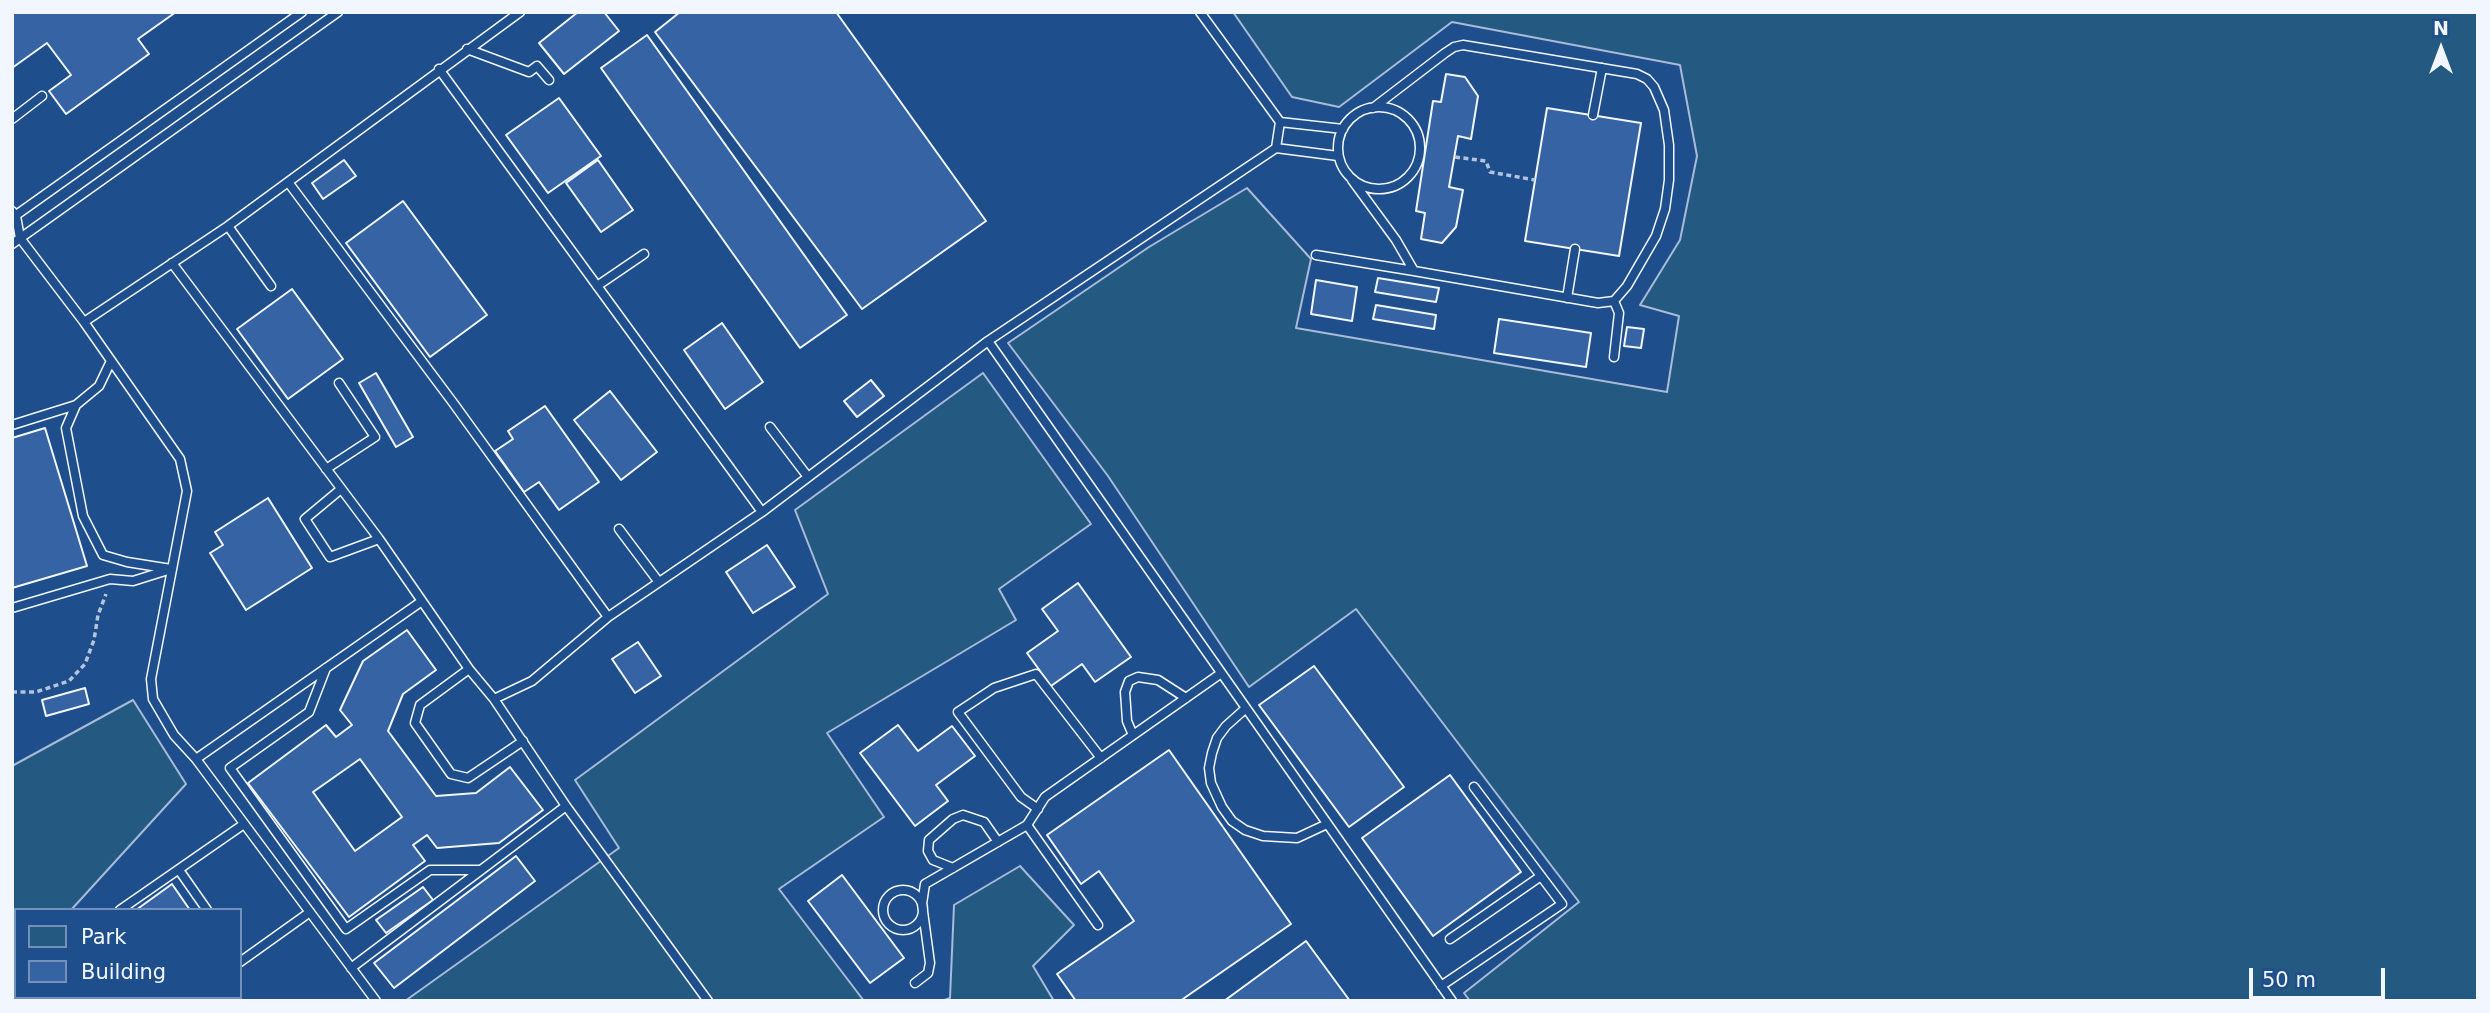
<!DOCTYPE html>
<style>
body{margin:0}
#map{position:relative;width:2490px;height:1013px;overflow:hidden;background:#1f4e8c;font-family:"DejaVu Sans",sans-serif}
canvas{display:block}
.frame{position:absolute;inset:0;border:14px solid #f2f6ff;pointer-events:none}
.legend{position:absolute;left:14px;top:908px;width:228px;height:91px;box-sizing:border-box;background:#1f4e8c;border:2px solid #7391ba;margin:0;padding:9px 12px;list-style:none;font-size:21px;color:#f2f6ff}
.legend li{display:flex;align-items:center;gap:14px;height:35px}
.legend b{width:35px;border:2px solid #7391ba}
.north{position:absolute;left:2406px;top:14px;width:70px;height:70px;-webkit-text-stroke:5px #1f4e8c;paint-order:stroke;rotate:0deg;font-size:19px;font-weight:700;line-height:28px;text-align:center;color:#f2f6ff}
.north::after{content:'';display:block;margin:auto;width:24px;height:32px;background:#f2f6ff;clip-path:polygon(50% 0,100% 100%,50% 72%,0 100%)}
.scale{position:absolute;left:2249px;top:968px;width:136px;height:32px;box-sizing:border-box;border:4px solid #f2f6ff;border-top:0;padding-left:9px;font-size:21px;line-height:24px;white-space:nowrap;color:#f2f6ff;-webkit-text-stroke:5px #1f4e8c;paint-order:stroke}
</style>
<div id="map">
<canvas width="2490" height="1013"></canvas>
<div class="frame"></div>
<ul class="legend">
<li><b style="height:19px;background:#245a82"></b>Park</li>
<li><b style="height:19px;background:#3563a3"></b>Building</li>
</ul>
<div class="north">N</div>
<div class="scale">50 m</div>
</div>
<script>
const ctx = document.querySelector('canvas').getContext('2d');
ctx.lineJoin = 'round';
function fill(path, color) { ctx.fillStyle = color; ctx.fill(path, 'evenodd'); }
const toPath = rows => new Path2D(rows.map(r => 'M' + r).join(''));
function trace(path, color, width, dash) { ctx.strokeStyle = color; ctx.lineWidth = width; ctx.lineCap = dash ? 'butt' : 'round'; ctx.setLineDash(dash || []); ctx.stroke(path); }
const green = toPath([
 [1233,12,2478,12,2478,1001,1470,1001,1464,993,1579,902,1356,609,1249,687,1108,476,1008,343,1149,247,1247,188,1311,259,1296,328,1667,392,1679,316,1640,305,1680,240,1697,156,1680,65,1452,22,1339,107,1292,97,1233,12],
 [983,373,1091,524,999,589,1016,620,827,733,884,817,779,889,864,1001,405,1001,619,848,575,780,828,594,795,510,983,373],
 [133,700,186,784,71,910,16,910,16,988,12,983,12,766,133,700],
 [1020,866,1074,925,1033,966,1054,1001,942,1001,950,998,954,905,1020,866]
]);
const building = toPath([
 [12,12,176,12,138,39,149,54,66,114,49,91,71,75,47,43,12,68,12,12],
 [578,12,604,12,619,31,564,74,539,43,578,12],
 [680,12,836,12,986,221,862,309,655,32,680,12],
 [647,35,847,315,800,348,601,68,647,35],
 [1446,74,1465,77,1478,96,1471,139,1458,136,1449,187,1463,190,1456,227,1442,243,1421,239,1425,213,1416,211,1433,101,1441,102,1446,74],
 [559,98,601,156,548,193,506,135,559,98],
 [1547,108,1641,123,1619,256,1525,241,1547,108],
 [344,160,356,176,323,199,312,183,344,160],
 [598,160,633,210,601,232,566,183,598,160],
 [403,201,487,315,430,357,346,243,403,201],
 [1378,278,1439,288,1436,302,1375,292,1378,278],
 [1316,280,1357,287,1352,321,1311,314,1316,280],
 [292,289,343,359,288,399,237,329,292,289],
 [1376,305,1436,315,1434,329,1373,319,1376,305],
 [1499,319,1591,333,1586,367,1494,353,1499,319],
 [722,323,763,382,725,409,684,350,722,323],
 [1627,327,1644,329,1641,348,1624,346,1627,327],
 [376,373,413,437,396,447,359,383,376,373],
 [871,380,884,396,857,417,844,401,871,380],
 [610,391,657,452,621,480,574,420,610,391],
 [545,406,599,482,559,510,539,482,524,492,495,451,513,439,508,431,545,406],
 [45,428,87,566,12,588,12,438,45,428],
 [268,498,312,568,246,610,210,553,223,545,215,532,268,498],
 [767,545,795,587,753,613,726,572,767,545],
 [1078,583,1131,657,1095,682,1082,664,1051,686,1027,653,1058,631,1042,609,1078,583],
 [407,630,436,670,403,694,388,731,436,796,476,793,510,767,543,810,499,843,437,848,427,835,413,845,425,861,349,917,248,783,326,725,336,737,352,725,340,710,363,661,407,630],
 [360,759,402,817,355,851,313,792,360,759],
 [638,642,661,676,635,693,612,659,638,642],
 [1314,666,1404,787,1349,827,1259,705,1314,666],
 [85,688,89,704,46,716,42,700,85,688],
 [898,725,918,751,952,726,975,756,936,785,948,801,915,826,860,753,898,725],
 [1169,750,1291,924,1180,1001,1076,1001,1057,974,1134,921,1099,871,1081,884,1047,835,1169,750],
 [1450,775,1521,872,1433,936,1362,838,1450,775],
 [516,856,535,881,394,988,374,963,516,856],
 [842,875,904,958,870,983,808,901,842,875],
 [172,884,190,910,136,910,172,884],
 [423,887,433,900,386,933,376,920,423,887],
 [1306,941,1350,1001,1224,1001,1306,941],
 [86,997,158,997,153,1001,89,1001,86,997]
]);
const path = toPath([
 [1455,157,1486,161,1490,172,1535,180],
 [12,692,36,692,69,681,85,664,94,640,98,615,106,594]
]);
const service = toPath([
 [467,49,529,72,537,66,549,80],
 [439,69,762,512],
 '1338 148a41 41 0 1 1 82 0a41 41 0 1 1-82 0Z',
 [1593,115,1602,68],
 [12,119,42,96],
 [1280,122,1343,129],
 [1276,148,1338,156],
 [1352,180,1396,240,1414,271,1598,303,1614,301,1627,286,1656,236,1665,209,1669,180,1669,145,1664,110,1654,87,1647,79,1637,74,1463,45,1454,47,1445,53,1373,108],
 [288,182,454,404,608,617],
 [12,211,16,216,20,238,84,322,180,459,187,491,151,679,153,699,174,735,196,759,376,1001],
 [12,218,302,12],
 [228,226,271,286],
 [12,244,338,12],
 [1316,255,1414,271],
 [172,263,379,539,469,669,494,699,566,806,708,1001],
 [597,286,644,254],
 [1567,298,1575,249],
 [1614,301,1619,313,1614,357],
 [84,322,228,226,520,12],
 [988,341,1452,1001],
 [111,361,99,386,76,405,66,428,83,516,103,555,127,562,171,569],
 [12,425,76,405],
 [770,427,808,477],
 [326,469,375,437,339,383],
 [341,489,305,519,330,557,379,539],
 [619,529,658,581],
 [12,608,110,579,133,581,168,570],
 [326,668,309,712,230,768,346,929,430,870,481,870],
 [469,669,420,705,415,723,451,774,468,778,523,741],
 [494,699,532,681,608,617,762,512,988,341,1276,148,1280,122,1200,12],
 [1245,709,1226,726,1217,738,1212,753,1209,768,1211,783,1222,807,1232,821,1245,830,1263,836,1297,838,1327,824],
 [1133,735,1127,721,1126,706,1125,692,1129,681,1138,677,1158,680,1186,698],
 [196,759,422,601],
 [1038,809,1021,797,958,712,994,688,1036,674,1101,758],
 [1027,825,1098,925],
 [953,868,933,860,928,851,929,840,953,819,963,815,984,822,998,842],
 [179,870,207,910],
 '883 910a20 20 0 1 1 40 0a20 20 0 1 1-40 0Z',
 [120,910,244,824],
 [1450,939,1541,876],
 [240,962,310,912],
 [351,968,566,806],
 [915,983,928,973,930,963,922,904,925,884,1027,825,1045,797,1220,674],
 [1441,986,1562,904,1474,787],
 [225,997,228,1001],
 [183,1001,188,997]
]);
fill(green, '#245a82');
trace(green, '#a8bbd7', 2);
fill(building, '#3563a3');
trace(building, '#f2f6ff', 2);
trace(service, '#f2f6ff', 11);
trace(path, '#b3c4dc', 3.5, [5, 3.5]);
trace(service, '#1f4e8c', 8);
</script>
